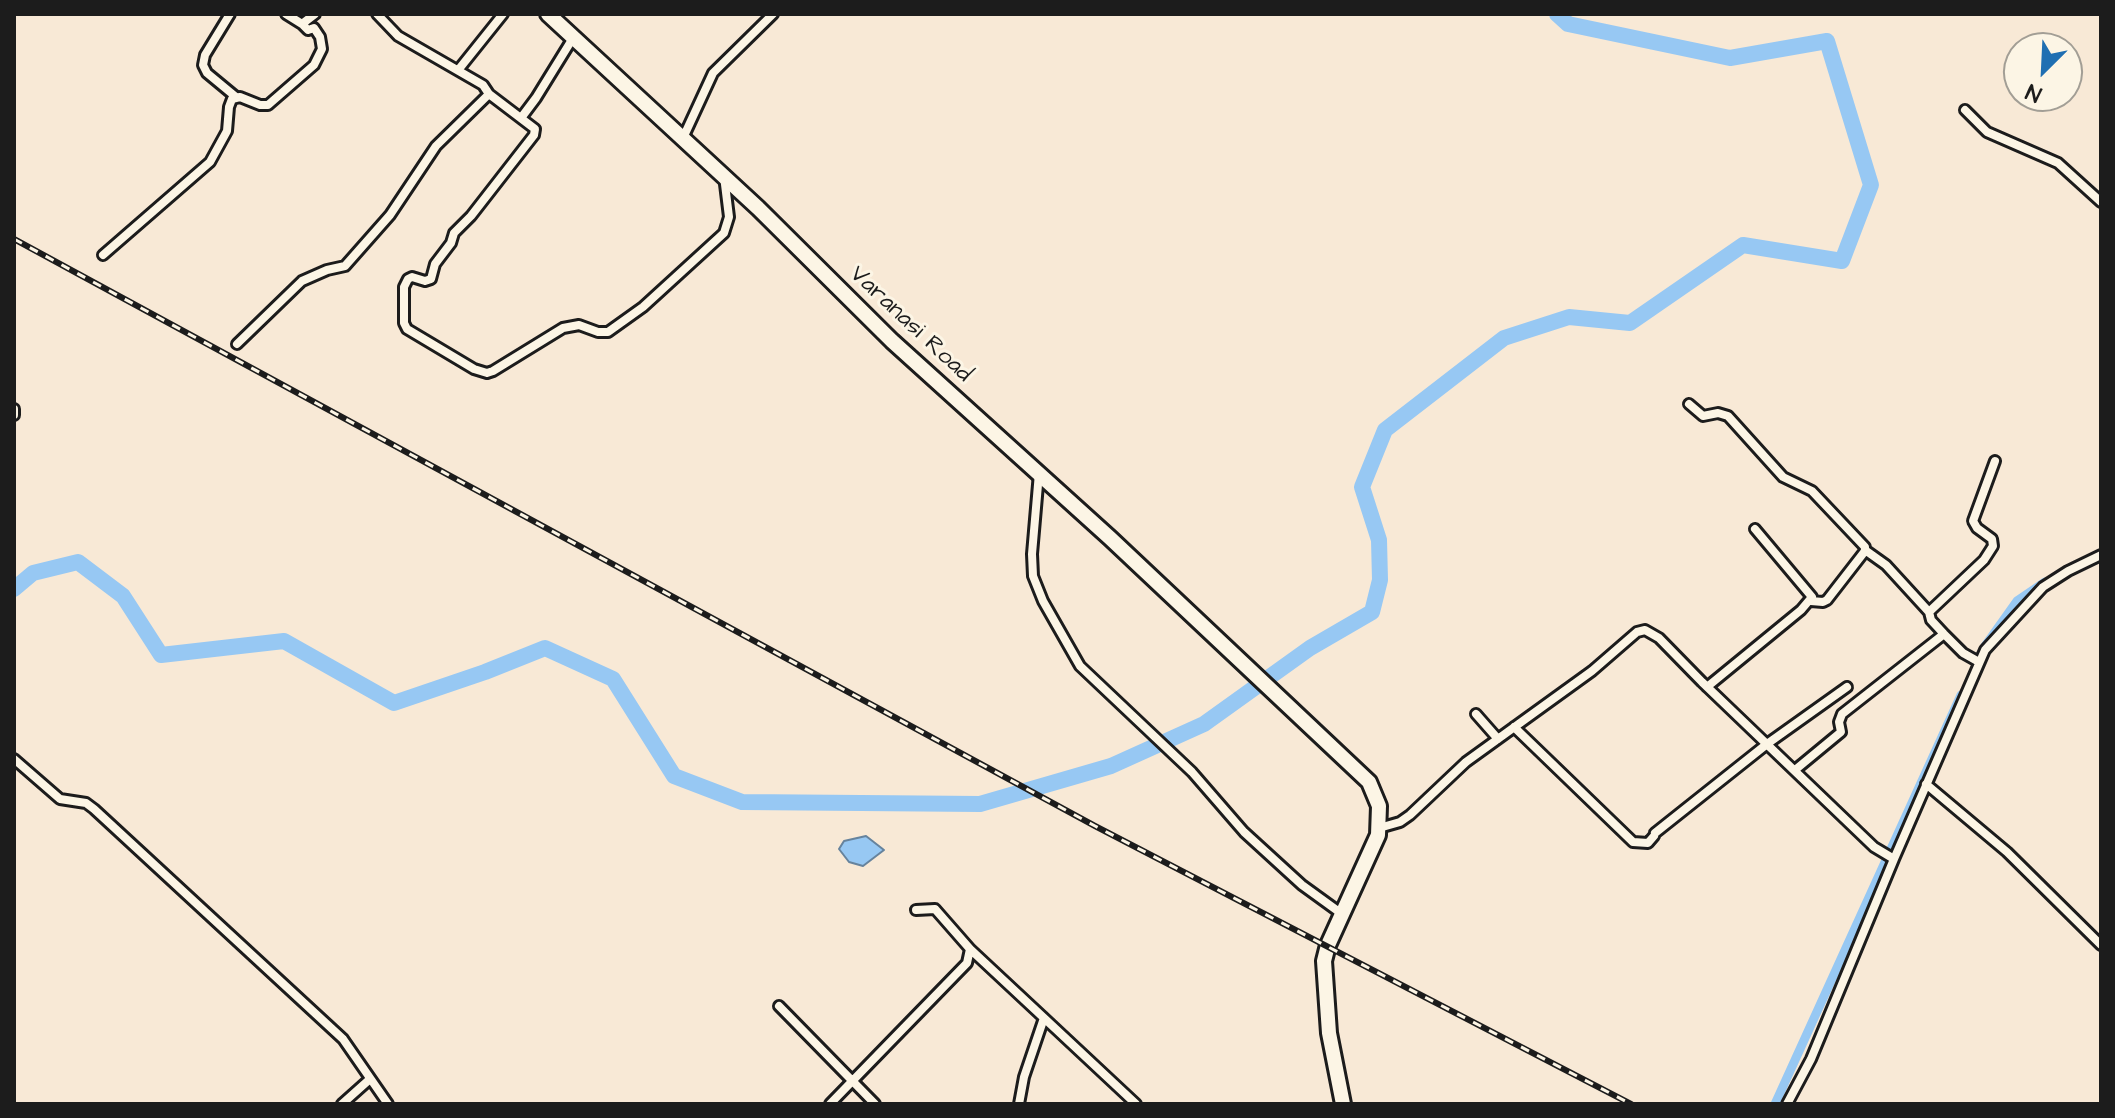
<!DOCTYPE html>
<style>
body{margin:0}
#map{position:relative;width:2115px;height:1118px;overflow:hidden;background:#f8e9d6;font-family:"Architects Daughter",sans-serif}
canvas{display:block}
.frame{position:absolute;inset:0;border:16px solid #1c1c1c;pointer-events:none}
.north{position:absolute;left:2003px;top:32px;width:80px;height:80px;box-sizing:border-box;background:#fcf5e5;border:2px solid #a29e95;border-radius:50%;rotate:204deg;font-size:22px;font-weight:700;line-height:32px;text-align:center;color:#1c1c1c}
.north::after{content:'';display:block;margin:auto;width:28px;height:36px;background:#1f6fb2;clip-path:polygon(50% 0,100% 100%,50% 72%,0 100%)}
</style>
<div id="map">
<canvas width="2115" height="1118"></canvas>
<div class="frame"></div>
<div class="north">N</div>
</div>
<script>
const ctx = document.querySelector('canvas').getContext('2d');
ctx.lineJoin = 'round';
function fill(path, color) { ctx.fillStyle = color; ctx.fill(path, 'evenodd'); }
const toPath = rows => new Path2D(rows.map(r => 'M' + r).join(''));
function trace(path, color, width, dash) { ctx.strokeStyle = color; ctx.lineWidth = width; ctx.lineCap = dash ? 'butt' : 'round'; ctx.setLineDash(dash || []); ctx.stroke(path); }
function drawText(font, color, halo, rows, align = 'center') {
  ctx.font = font + ' "Architects Daughter",sans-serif'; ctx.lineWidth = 6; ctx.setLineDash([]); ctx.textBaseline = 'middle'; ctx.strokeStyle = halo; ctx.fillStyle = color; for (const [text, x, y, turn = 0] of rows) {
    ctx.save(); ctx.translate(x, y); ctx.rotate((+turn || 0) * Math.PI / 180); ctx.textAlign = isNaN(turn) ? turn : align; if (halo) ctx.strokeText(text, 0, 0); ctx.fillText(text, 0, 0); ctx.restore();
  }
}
const water = toPath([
 [866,836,884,850,863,866,849,862,839,849,844,841,866,836]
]);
const canal = toPath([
 [1985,646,2017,601,2045,582],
 [1775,1104,1961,695]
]);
const river = toPath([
 [14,589,33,573,78,562,123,596,161,655,284,641,394,703,485,672,545,648,613,679,674,776,742,802,980,804,1111,766,1204,724,1310,648,1372,612,1380,580,1379,540,1362,487,1385,430,1504,338,1569,317,1630,323,1743,245,1842,261,1871,185,1827,41,1730,58,1568,24,1557,14]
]);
const minor = toPath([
 [230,14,205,55,203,65,207,73,236,97],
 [286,14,302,24],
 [377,14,398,36,483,85,489,94,535,129,534,135,471,216,454,233,451,243,435,264,431,279,425,281,412,277,408,279,404,287,404,323,407,329,474,369,487,373,493,371,563,328,579,325,598,332,608,332,643,307,724,233,729,217,724,176],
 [459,69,503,14],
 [1965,110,1987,132,2058,163,2101,202],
 [521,118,536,98,573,38],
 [683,138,713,73,773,14],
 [103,255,210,162,227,131,229,107,232,99,240,97,260,105,268,105,314,65,322,49,320,37,314,28,308,30,302,24,315,14],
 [237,344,302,281,327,270,345,266,390,215,436,146,489,94],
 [1689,404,1703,416,1718,413,1728,416,1783,477,1812,491,1865,547,1865,551,1827,600,1823,602,1811,601],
 [14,409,14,415],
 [1039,473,1032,554,1033,576,1043,601,1080,666,1192,772,1244,832,1302,885,1342,914],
 [1865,550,1886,565,1929,612],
 [1979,662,1963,653,1944,634,1931,620,1929,612,1984,560,1993,546,1992,539,1977,528,1973,521,1995,461],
 [1707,687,1801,610,1812,597,1755,529],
 [1476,714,1498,739],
 [1514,727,1633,842,1648,843,1654,836],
 [14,759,60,799,86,803,94,809,343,1039,388,1104],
 [1795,770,1841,732,1839,722,1842,714,1944,634],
 [1926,784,2007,852,2101,945],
 [1379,828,1400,822,1410,815,1466,762,1592,671,1637,632,1645,630,1659,638,1702,682,1874,847,1894,859,1985,650,2043,587,2068,571,2101,555],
 [1655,833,1767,744,1847,687],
 [916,910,935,909,970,949],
 [779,1006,875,1104],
 [342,1104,370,1079],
 [830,1104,967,963,970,949,1044,1018],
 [1019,1104,1024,1077,1044,1018,1136,1104],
 [1787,1104,1811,1059,1894,859]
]);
const trunk = toPath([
 [548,14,758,208,892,341,1110,538,1369,782,1379,806,1378,835,1328,945,1324,961,1329,1033,1343,1104]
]);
const rail = toPath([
 [14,239,1095,826,1631,1104]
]);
const streetNames = [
 ["Varanasi Road",910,325,43]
];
fill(water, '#97c8f3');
trace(water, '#66839d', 2);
trace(canal, '#97c8f3', 9);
trace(river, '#97c8f3', 16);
trace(minor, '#1c1c1c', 14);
trace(trunk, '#1c1c1c', 20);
trace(minor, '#fcf5e5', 8);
trace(trunk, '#fcf5e5', 14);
trace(rail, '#1c1c1c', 6);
trace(rail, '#fcf5e5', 3, [9]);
drawText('24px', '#1c1c1c', '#fcf5e5', streetNames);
</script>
